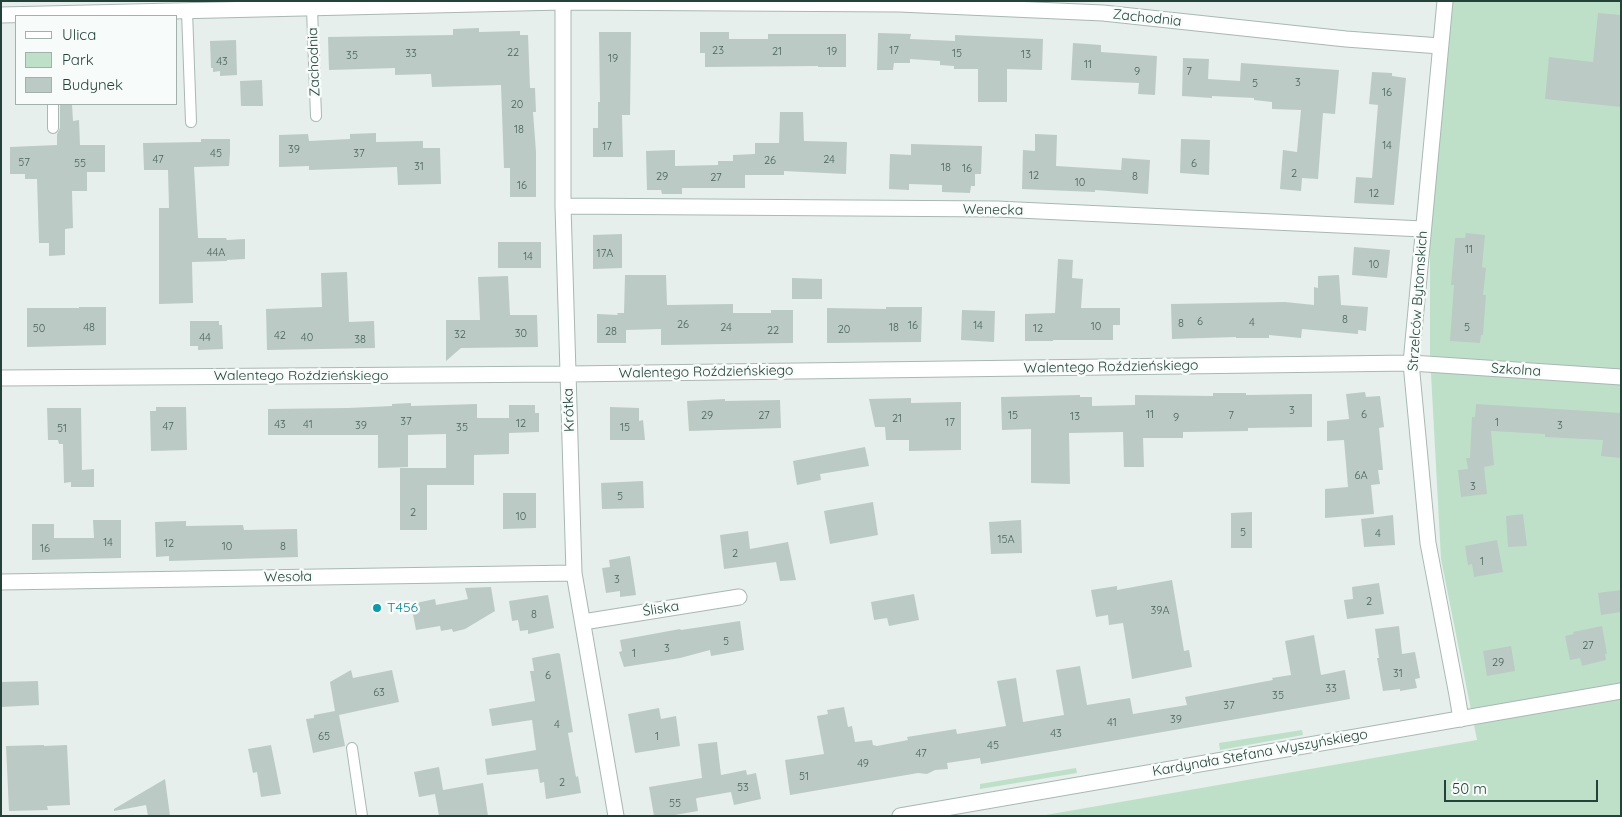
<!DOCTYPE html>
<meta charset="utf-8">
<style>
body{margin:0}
#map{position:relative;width:1622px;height:817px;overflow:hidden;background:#e6efeb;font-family:Quicksand,sans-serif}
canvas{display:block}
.frame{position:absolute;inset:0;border:2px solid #24423a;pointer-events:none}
.legend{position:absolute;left:15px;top:15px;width:162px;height:90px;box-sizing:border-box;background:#f7fbf9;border:1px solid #a3b1ad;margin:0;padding:6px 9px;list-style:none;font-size:15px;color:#24423a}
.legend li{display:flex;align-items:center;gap:10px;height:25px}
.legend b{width:25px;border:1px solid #a3b1ad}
.scale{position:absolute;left:1444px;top:780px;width:154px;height:22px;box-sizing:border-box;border:2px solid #24423a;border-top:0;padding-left:6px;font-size:15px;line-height:18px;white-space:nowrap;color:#24423a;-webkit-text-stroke:4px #f7fbf9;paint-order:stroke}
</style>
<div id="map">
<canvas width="1622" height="817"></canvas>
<div class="frame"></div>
<ul class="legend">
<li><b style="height:6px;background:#fff"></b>Ulica</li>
<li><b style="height:14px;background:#bfe0c8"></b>Park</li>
<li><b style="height:14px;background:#bbcac4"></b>Budynek</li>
</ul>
<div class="scale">50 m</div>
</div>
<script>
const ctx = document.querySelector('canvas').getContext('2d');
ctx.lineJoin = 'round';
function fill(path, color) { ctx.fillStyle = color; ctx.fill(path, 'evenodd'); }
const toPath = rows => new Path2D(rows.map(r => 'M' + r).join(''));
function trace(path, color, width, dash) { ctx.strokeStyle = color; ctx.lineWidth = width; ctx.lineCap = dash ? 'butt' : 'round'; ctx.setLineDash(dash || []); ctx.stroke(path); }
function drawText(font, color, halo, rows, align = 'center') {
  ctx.font = font + ' Quicksand,sans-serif'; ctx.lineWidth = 5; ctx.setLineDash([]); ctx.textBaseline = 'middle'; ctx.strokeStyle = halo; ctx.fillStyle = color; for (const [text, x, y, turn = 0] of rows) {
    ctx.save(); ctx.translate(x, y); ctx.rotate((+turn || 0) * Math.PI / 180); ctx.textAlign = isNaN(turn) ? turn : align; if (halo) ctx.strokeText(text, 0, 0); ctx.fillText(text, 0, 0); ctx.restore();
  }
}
const green = toPath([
 [1447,1,1621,1,1621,816,1040,816,1477,740,1441,559,1430,355,1430,174],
 [1302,730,1303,735,1220,750,1219,743],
 [1076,768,1077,773,980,789,980,784]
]);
const building = toPath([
 [1598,13,1621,15,1621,107,1545,99,1549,57,1593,62],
 [479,28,479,32,520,31,520,35,528,35,530,88,535,88,536,112,533,112,536,152,536,197,510,197,510,168,504,168,501,85,432,87,431,74,395,75,395,68,329,70,328,37,453,35,453,29],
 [599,32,631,32,630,115,622,115,623,157,593,157,593,128,598,128,598,102,600,102],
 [700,32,729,32,729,39,768,39,768,34,846,34,846,67,818,67,818,66,705,67,705,53,700,53],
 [878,33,911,34,910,39,955,41,955,35,1043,39,1042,70,1007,69,1007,102,978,102,978,69,954,69,954,66,940,65,940,61,910,59,910,63,894,63,893,70,877,70],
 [236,40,237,75,220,76,220,71,213,72,213,68,211,68,210,41],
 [1073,43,1101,45,1101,52,1157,56,1155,95,1138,94,1139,83,1071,80],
 [1183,58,1209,59,1208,79,1240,81,1241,63,1339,70,1335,114,1323,113,1318,179,1302,178,1301,191,1280,189,1283,150,1297,152,1301,110,1272,109,1272,102,1254,100,1254,98,1212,96,1212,98,1182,96],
 [1372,72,1392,73,1392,76,1406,78,1394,205,1354,203,1356,177,1372,178,1378,105,1369,104],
 [262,80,263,106,241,106,240,81],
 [60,104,72,104,73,121,79,120,80,145,105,145,105,172,87,172,87,191,72,191,73,228,65,229,65,255,49,256,49,243,39,243,37,179,25,179,25,174,10,174,10,147,57,145,57,134,60,128],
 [780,112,803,112,804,141,847,142,846,174,784,171,784,175,745,175,745,188,682,188,682,194,662,194,661,190,647,190,646,151,675,150,675,166,718,165,718,161,733,161,733,155,755,154,755,143,779,143],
 [376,133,376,142,423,141,423,148,440,148,441,184,398,185,397,167,309,170,309,166,279,167,279,135,308,134,309,141,350,139,350,134],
 [1035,134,1057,135,1056,166,1121,170,1122,158,1150,160,1148,194,1095,190,1095,192,1022,189,1023,150,1035,151],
 [201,139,230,139,230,153,229,166,194,167,198,238,226,238,227,240,245,239,245,259,227,260,227,261,192,262,193,303,159,304,159,208,169,208,168,170,144,170,143,143,201,142],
 [1181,139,1210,140,1209,175,1180,173],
 [911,144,982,146,981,174,975,174,975,186,971,186,970,193,942,192,942,185,909,184,909,190,889,189,890,154,911,155],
 [1466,233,1485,235,1482,267,1486,268,1483,295,1486,295,1483,335,1481,335,1480,343,1450,341,1454,285,1451,285,1455,238,1465,238],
 [622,234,622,268,593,269,593,235],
 [498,242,541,242,541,268,498,268],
 [1354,247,1390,250,1387,278,1352,275],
 [1058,259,1073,260,1072,278,1083,279,1081,308,1120,308,1120,325,1113,325,1113,340,1053,340,1053,341,1025,341,1025,314,1055,313],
 [347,272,349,322,374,321,375,348,267,350,266,309,322,307,321,273],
 [625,275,666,275,667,305,733,304,733,313,771,313,771,310,793,310,793,343,661,345,661,329,626,330,626,343,597,343,597,314,618,315,617,313,624,313],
 [1339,275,1341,305,1368,307,1366,331,1358,330,1358,334,1302,329,1301,338,1269,335,1269,338,1236,338,1236,337,1172,339,1171,304,1285,302,1314,305,1314,287,1318,288,1318,276],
 [508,276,510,315,537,315,538,347,461,348,446,361,446,320,480,320,478,277],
 [792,278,822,279,822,299,792,299],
 [79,307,106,307,106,345,27,347,27,308,79,308],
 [886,307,922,307,921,342,827,343,827,308,886,309],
 [962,310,995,311,994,342,961,340],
 [190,321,219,321,219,325,222,325,223,349,198,350,198,346,190,346],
 [1365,392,1366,397,1380,396,1384,427,1379,428,1383,470,1378,470,1380,484,1371,485,1374,514,1325,518,1325,489,1348,487,1344,440,1327,441,1327,421,1349,419,1346,394],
 [1213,393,1246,393,1246,395,1312,394,1312,427,1248,428,1248,431,1183,432,1183,438,1143,438,1144,467,1124,467,1123,432,1069,433,1070,484,1031,483,1031,429,1002,430,1001,397,1080,395,1080,397,1092,397,1092,406,1135,405,1135,395,1213,396],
 [911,398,911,403,961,402,961,450,909,451,909,440,886,440,885,427,875,427,869,399],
 [725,399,725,401,780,400,781,428,689,431,687,401],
 [411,403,411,406,477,404,477,418,509,418,509,405,535,405,535,413,539,413,539,432,509,433,509,424,509,454,474,455,474,485,427,485,427,530,400,530,400,468,446,468,446,434,408,435,408,467,378,468,378,435,268,435,268,409,348,408,392,406,392,404],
 [1476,404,1621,413,1621,458,1601,456,1603,440,1545,437,1545,434,1491,431,1494,465,1484,467,1487,494,1461,497,1458,470,1468,469,1466,458,1470,458,1472,417,1475,417],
 [156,407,186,407,187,450,151,451,150,411,156,411],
 [610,407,639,408,639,421,643,420,645,440,610,440],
 [47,408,81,408,82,470,94,469,94,487,71,487,71,482,64,483,63,444,59,444,58,440,48,440],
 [865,447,869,466,820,474,821,480,797,485,793,461],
 [643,481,644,508,602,509,601,483],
 [503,493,536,493,536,528,503,529],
 [873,502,878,535,830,544,824,511],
 [1252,512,1252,548,1231,548,1231,513],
 [1523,514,1527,546,1508,547,1506,516],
 [1393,515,1395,545,1364,547,1361,519],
 [93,520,121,520,121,558,32,560,32,524,54,524,54,538,94,538],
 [1021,520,1022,553,991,554,989,522],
 [186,521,186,526,243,525,244,530,297,529,298,557,169,561,169,556,156,557,155,522],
 [748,531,750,549,788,542,796,580,780,581,776,562,724,569,720,535],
 [1497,540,1503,572,1474,577,1472,564,1468,565,1465,546],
 [630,556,636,595,620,597,620,591,606,593,602,568,610,567,609,560],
 [1172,580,1184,651,1189,650,1192,667,1132,679,1123,623,1109,625,1108,615,1096,617,1091,590,1117,586,1117,590],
 [1379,583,1384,614,1347,619,1344,600,1353,599,1352,587],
 [491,587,495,611,465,629,453,632,452,629,441,631,440,626,416,630,411,604,435,599,436,605,468,599,465,588],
 [1621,590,1621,612,1601,615,1598,593],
 [914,594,919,620,889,626,887,618,874,620,871,602],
 [548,595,554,628,528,634,528,630,520,631,518,620,512,621,509,601],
 [740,621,744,650,711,656,710,650,680,658,624,667,619,652,622,651,620,640,680,629,681,630],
 [1399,626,1402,654,1415,652,1420,678,1415,679,1417,688,1400,691,1400,689,1383,691,1377,658,1379,658,1375,629],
 [1602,626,1607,654,1605,654,1606,660,1582,666,1580,658,1570,660,1565,636,1574,634,1573,632],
 [1314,635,1321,675,1345,670,1350,699,981,764,980,758,947,763,948,769,935,770,927,774,918,773,790,795,785,760,824,754,817,716,828,714,827,710,844,707,848,727,852,726,855,742,872,740,873,745,877,746,908,740,907,737,956,729,957,734,1006,726,997,681,1016,678,1023,722,1064,715,1056,670,1080,666,1087,705,1130,698,1133,714,1187,705,1185,697,1262,682,1273,680,1272,678,1291,675,1285,641],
 [1511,646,1515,671,1487,676,1483,651],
 [558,653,560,654,573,732,568,733,576,777,578,776,581,793,546,799,544,782,540,783,538,769,487,775,485,759,536,750,532,720,492,726,489,709,535,701,530,671,534,671,532,658],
 [351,670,353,678,392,670,399,702,339,715,345,746,313,753,306,719,314,718,314,715,335,711,330,682],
 [38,681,39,705,1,707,1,682],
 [659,708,661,719,676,716,680,746,635,753,628,714],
 [717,742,721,775,746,770,747,775,756,773,761,799,734,805,731,792,697,798,696,799,698,811,669,816,654,816,649,787,702,778,698,744],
 [44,745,44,746,67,745,70,805,47,806,48,810,9,811,6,746],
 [271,745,281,794,261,797,257,772,253,773,248,749],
 [439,767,443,790,483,783,488,816,439,816,435,794,419,797,414,772],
 [165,779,170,816,148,816,146,805,114,811,114,809]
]);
const service = toPath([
 [312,9,316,116],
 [187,11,191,122],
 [53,104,53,128],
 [352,748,362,816]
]);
const minor = toPath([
 [563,1,563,206,574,573,616,816],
 [1445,1,1411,363,1428,543,1457,695,1461,719],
 [1,15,563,2,899,4,1103,13,1346,39,1440,46],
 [563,206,997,209,1423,229],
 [1,378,568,374,1411,363,1621,377],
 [1,582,574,573],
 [583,622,739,597]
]);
const tertiary = toPath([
 [900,816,1621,691]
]);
const markers = [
 [377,608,5,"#0f9aa8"]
];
const numberNames = [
 ["23",718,51],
 ["17",894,51],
 ["21",777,52],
 ["19",832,52],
 ["22",513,53],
 ["33",411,54],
 ["15",957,54],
 ["13",1026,55],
 ["35",352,56],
 ["19",613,59],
 ["43",222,62],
 ["11",1088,65],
 ["9",1137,72],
 ["7",1189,72],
 ["3",1298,83],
 ["5",1255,84],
 ["16",1387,93],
 ["20",517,105],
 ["18",519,130],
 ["14",1387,146],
 ["17",607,147],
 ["39",294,150],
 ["45",216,154],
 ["37",359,154],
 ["47",158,160],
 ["24",829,160],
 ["26",770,161],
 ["57",24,163],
 ["55",80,164],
 ["6",1194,164],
 ["31",419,167],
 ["18",946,168],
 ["16",967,169],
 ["2",1294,174],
 ["12",1034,176],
 ["29",662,177],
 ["8",1135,177],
 ["27",716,178],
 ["10",1080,183],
 ["16",522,186],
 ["12",1374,194],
 ["11",1469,250],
 ["44A",216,253],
 ["17A",605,254],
 ["14",528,257],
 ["10",1374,265],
 ["8",1345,320],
 ["6",1200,322],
 ["4",1252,323],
 ["8",1181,324],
 ["26",683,325],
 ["16",913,326],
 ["14",978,326],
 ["10",1096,327],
 ["48",89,328],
 ["24",726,328],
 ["18",894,328],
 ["5",1467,328],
 ["50",39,329],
 ["12",1038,329],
 ["20",844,330],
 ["22",773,331],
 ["28",611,332],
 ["30",521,334],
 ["32",460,335],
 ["42",280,336],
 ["44",205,338],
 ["40",307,338],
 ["38",360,340],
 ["3",1292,411],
 ["11",1150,415],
 ["6",1364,415],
 ["29",707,416],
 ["27",764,416],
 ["15",1013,416],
 ["7",1231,416],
 ["13",1075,417],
 ["9",1176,418],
 ["21",897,419],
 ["37",406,422],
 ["17",950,423],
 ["1",1497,423],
 ["12",521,424],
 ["43",280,425],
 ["41",308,425],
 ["39",361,426],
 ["3",1560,426],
 ["47",168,427],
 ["35",462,428],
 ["15",625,428],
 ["51",62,429],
 ["6A",1361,476],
 ["3",1473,487],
 ["5",620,497],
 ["2",413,513],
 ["10",521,517],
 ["5",1243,533],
 ["4",1378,534],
 ["15A",1006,540],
 ["14",108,543],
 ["12",169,544],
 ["10",227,547],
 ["8",283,547],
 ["16",45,549],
 ["2",735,554],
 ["1",1482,562],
 ["3",617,580],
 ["2",1369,602],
 ["39A",1160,611],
 ["8",534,615],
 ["5",726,642],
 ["27",1588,646],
 ["3",667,649],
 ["1",634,654],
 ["29",1498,663],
 ["31",1398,674],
 ["6",548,676],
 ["33",1331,689],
 ["63",379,693],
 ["35",1278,696],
 ["37",1229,706],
 ["39",1176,720],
 ["41",1112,723],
 ["4",557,725],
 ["43",1056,734],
 ["65",324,737],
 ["1",657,737],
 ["45",993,746],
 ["47",921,754],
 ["49",863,764],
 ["51",804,777],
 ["2",562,783],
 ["53",743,788],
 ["55",675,804]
];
const streetNames = [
 ["Zachodnia",1147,18,6],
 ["Zachodnia",314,62,-92],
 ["Wenecka",993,210,1],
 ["Strzelców Bytomskich",1418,301,-86],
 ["Walentego Roździeńskiego",1111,367,-1],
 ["Szkolna",1516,370,4],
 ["Walentego Roździeńskiego",706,372,-1],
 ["Walentego Roździeńskiego",301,376],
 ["Krótka",569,410,-92],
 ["Wesoła",288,577,-1],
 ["Śliska",661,609,-9],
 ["Kardynała Stefana Wyszyńskiego",1260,753,-10]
];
const cultureNames = [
 ["T456",387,608]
];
fill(green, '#bfe0c8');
fill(building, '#bbcac4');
trace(service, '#a8b8b2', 12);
trace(minor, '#a8b8b2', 17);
trace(tertiary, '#a8b8b2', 17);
trace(service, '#fff', 10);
trace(minor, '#fff', 15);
trace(tertiary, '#fff', 15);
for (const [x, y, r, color] of markers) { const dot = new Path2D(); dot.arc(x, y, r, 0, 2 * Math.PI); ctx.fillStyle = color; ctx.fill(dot); trace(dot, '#f7fbf9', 2); }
drawText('11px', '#4a645c', null, numberNames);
drawText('14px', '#24423a', '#f7fbf9', streetNames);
drawText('14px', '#0d838f', '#f7fbf9', cultureNames, 'left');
</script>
